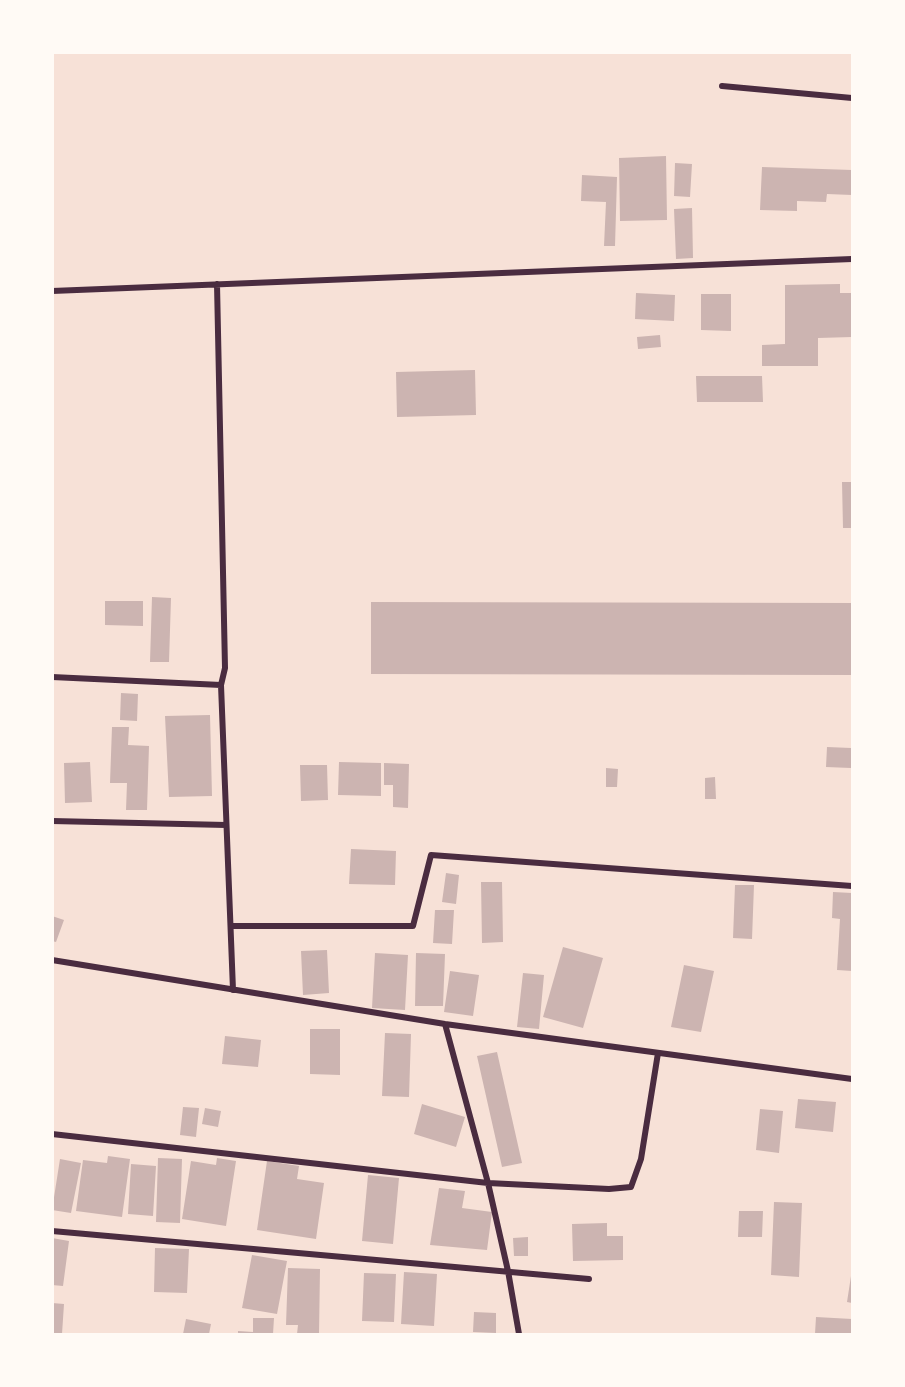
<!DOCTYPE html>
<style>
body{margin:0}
#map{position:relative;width:905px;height:1387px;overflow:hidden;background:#f7e1d7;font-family:Mulish,sans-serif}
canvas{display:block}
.frame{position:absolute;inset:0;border:54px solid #fffaf5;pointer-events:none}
</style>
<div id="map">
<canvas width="905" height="1387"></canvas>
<div class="frame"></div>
</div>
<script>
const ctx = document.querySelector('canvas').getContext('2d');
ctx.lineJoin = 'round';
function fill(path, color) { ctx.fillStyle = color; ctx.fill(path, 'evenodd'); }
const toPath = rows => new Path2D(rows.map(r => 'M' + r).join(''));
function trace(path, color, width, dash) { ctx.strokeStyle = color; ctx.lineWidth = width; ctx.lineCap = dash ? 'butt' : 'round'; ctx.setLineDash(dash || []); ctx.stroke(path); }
const building = toPath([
 [666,156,667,220,620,221,619,158],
 [675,163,692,164,690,197,674,196],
 [762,167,852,170,852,195,827,194,826,202,797,201,797,211,760,210],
 [582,175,617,177,615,246,604,246,606,202,581,201],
 [692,208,693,258,676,259,674,209],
 [840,284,840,293,852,293,852,337,818,338,818,366,762,366,762,345,785,344,785,285],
 [636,293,675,295,674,321,635,319],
 [701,294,731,294,731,331,701,330],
 [660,335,661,347,638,349,637,337],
 [475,370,476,415,397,417,396,372],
 [696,376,762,376,763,402,697,402],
 [842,482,852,482,852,528,843,528],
 [152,597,171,598,169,662,150,662],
 [105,601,143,601,143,626,105,625],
 [371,602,852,603,852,675,371,674],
 [121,693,138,694,137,721,120,720],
 [210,715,212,796,169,797,165,716],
 [112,727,129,727,128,745,149,746,147,810,126,810,127,783,110,783],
 [827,747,851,748,851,768,826,767],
 [90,762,92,802,65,803,64,763],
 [339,762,381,763,381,796,338,795],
 [384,763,409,764,408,808,393,807,393,785,384,785],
 [300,765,327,765,328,800,301,801],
 [606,768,618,769,617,787,606,787],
 [715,777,716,799,705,799,705,778],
 [351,849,396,851,395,885,349,884],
 [446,873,459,875,456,904,442,902],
 [481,882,502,882,503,942,482,943],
 [735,885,754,885,752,939,733,938],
 [833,892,852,893,852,971,837,970,840,919,832,918],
 [435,910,454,910,452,944,433,943],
 [52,916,64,920,56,942,52,941],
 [563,947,603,958,583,1028,543,1017],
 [327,950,329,993,303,995,301,951],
 [375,953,408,955,405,1010,372,1008],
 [416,953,445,954,443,1006,415,1006],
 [684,965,714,971,701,1032,671,1027],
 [450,971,479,975,473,1016,444,1012],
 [523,973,544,975,539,1029,517,1027],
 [310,1029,340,1029,340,1075,310,1074],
 [385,1033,411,1034,409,1097,382,1096],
 [225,1036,261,1040,258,1067,222,1064],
 [497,1052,522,1163,502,1167,477,1056],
 [798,1099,836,1102,833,1132,795,1128],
 [422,1104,465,1117,456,1147,414,1134],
 [183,1107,199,1108,196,1137,180,1135],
 [205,1108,221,1111,218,1127,202,1124],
 [760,1109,783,1111,779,1153,756,1150],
 [108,1156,130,1159,122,1217,76,1211,83,1160,107,1163],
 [158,1158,182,1159,180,1223,156,1222],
 [217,1158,236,1161,226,1226,182,1219,191,1161,216,1165],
 [60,1159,81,1163,71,1213,52,1210],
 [267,1161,299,1166,297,1179,324,1183,316,1239,257,1230],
 [131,1164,156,1166,153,1216,128,1214],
 [368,1175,399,1178,393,1244,362,1241],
 [439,1188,465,1191,462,1208,492,1212,487,1250,430,1245],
 [774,1202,802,1203,799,1277,771,1275],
 [739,1211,763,1211,762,1237,738,1237],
 [607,1223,607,1236,623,1236,623,1260,573,1261,572,1224],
 [528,1237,528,1256,514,1256,513,1238],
 [52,1238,69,1241,63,1286,52,1285],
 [155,1248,189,1249,187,1293,154,1292],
 [252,1255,287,1261,277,1314,242,1308],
 [288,1268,320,1269,319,1334,297,1334,298,1325,286,1325],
 [404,1272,437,1274,434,1326,401,1324],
 [364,1273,396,1274,394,1322,362,1321],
 [851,1276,852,1276,852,1303,847,1302],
 [52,1303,64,1304,62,1334,52,1334],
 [474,1312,496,1313,496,1333,473,1332],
 [816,1317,852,1319,852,1334,815,1334],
 [253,1318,274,1318,273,1334,238,1334,238,1331,253,1332],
 [186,1319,211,1324,209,1334,183,1334]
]);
const minor = toPath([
 [722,86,852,98],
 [217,284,225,668,221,685,233,990],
 [52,291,852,259],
 [52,677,221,685],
 [52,821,226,825],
 [231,926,413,926,431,855,852,886],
 [52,960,445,1024,852,1079],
 [445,1024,488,1183,508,1271,519,1334],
 [52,1134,488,1183,609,1189,631,1187,641,1159,658,1053],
 [52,1231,589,1279]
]);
fill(building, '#ccb4b1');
trace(minor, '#4a2c40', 6);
</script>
